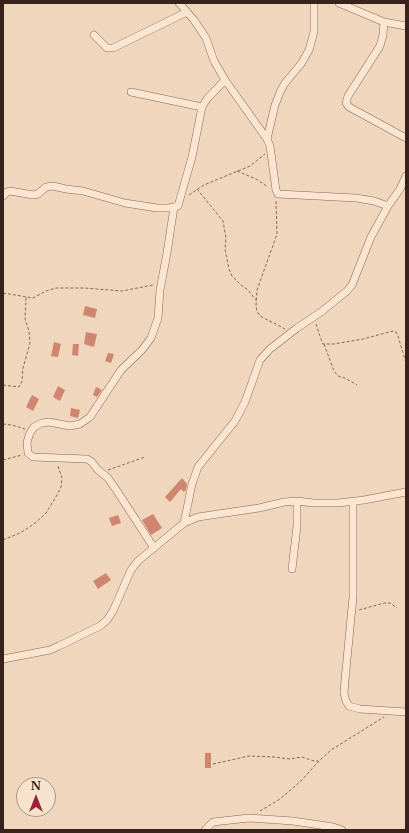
<!DOCTYPE html>
<style>
body{margin:0}
#map{position:relative;width:409px;height:833px;overflow:hidden;background:#f0d6bd;font-family:"Libre Baskerville",serif}
canvas{display:block}
.frame{position:absolute;inset:0;border:4px solid #37231b;pointer-events:none}
.north{position:absolute;left:16px;top:777px;width:40px;height:40px;box-sizing:border-box;background:#f7e2cd;border:1px solid #aa9686;border-radius:50%;rotate:0deg;font-size:11px;font-weight:700;line-height:16px;text-align:center;color:#37231b}
.north::after{content:'';display:block;margin:auto;width:14px;height:18px;background:#9a233b;clip-path:polygon(50% 0,100% 100%,50% 72%,0 100%)}
</style>
<div id="map">
<canvas width="409" height="833"></canvas>
<div class="frame"></div>
<div class="north">N</div>
</div>
<script>
const ctx = document.querySelector('canvas').getContext('2d');
ctx.lineJoin = 'round';
function fill(path, color) { ctx.fillStyle = color; ctx.fill(path, 'evenodd'); }
const toPath = rows => new Path2D(rows.map(r => 'M' + r).join(''));
function trace(path, color, width, dash) { ctx.strokeStyle = color; ctx.lineWidth = width; ctx.lineCap = dash ? 'butt' : 'round'; ctx.setLineDash(dash || []); ctx.stroke(path); }
const building = toPath([
 [85,306,97,309,95,318,83,315],
 [86,332,97,334,94,347,84,344],
 [54,342,61,344,58,357,51,356],
 [73,344,79,344,78,356,72,355],
 [108,353,114,354,111,363,105,361],
 [58,386,65,390,60,401,53,397],
 [96,387,102,390,97,397,93,395],
 [32,395,39,399,33,411,26,407],
 [71,408,80,410,78,418,70,416],
 [182,478,187,484,186,490,184,492,181,489,170,502,165,497],
 [153,514,162,528,151,535,142,520],
 [118,515,121,523,112,526,109,518],
 [106,573,111,580,98,589,93,581],
 [205,753,211,753,211,768,205,768]
]);
const path = toPath([
 [237,171,256,179,268,187],
 [197,189,223,221,226,238,225,249,229,269,232,276,241,285,248,290,256,300],
 [189,195,204,185,250,166,265,154],
 [276,201,277,234,257,290,256,306,257,311,260,316,285,329],
 [3,293,33,298,46,291,56,288,84,288,122,291,153,285],
 [316,324,322,342,323,344,334,344,363,339,393,331,396,332,398,336,406,363],
 [324,344,334,371,338,376,345,378,357,385],
 [3,385,19,387,22,381,23,368,30,343,29,331,25,319,26,297],
 [3,424,12,425,25,429],
 [3,460,22,455],
 [108,470,145,457],
 [3,540,20,533,34,524,46,513,57,495,61,487,62,478,58,466],
 [359,610,384,603,390,603,397,608],
 [213,764,249,756,274,757,290,759,302,757,314,761,318,761],
 [260,811,280,799,301,781,319,761,331,750,384,717],
 [3,829,7,830]
]);
const minor = toPath([
 [179,3,194,20,206,38,214,61,225,80,267,139,270,146,276,190,278,194,356,198,374,201,388,206],
 [339,3,384,22,406,26],
 [384,22,383,35,380,46,348,96,346,103,349,107,406,138],
 [94,35,107,48,113,48,187,12],
 [131,92,202,107],
 [267,139,275,105,281,90,285,83,301,64,309,50,314,32,314,3],
 [3,196,7,192,10,191,33,195,38,194,46,187,53,186,66,189,83,191,125,203,157,208,169,208,178,206,192,157,202,107,207,99,225,80],
 [353,501,353,597,345,680,344,693,346,701,349,706,360,709,406,712],
 [184,523,192,484,198,467,235,421,245,402,260,360,270,349,297,328,321,312,347,291,352,285,371,237,388,206,400,189,406,176],
 [154,548,117,491,108,478,97,469,92,462,87,459,33,457,28,453,27,442,30,433,34,427,42,423,49,422,70,426,80,424,90,417,121,370,142,350,151,338,158,318,160,290,167,253,174,207],
 [292,569,297,526,297,501],
 [3,659,50,650,59,646,100,626,107,620,113,611,131,570,138,561,184,523,198,517,259,508,284,502,297,501,314,503,338,503,364,500,406,492],
 [205,830,213,822,249,818,293,821,333,827,342,830]
]);
fill(building, '#d08571');
trace(minor, '#865', 8);
trace(path, '#865', 1, [3, 2]);
trace(minor, '#fae5d0', 7);
</script>
